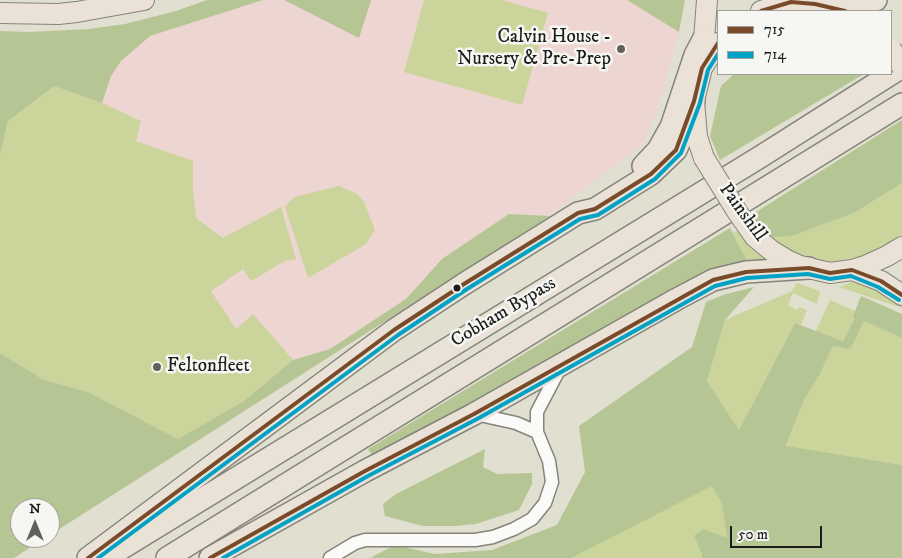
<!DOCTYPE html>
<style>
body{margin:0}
#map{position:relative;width:902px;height:558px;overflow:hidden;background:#e1dfd0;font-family:"IM FELL DW Pica",serif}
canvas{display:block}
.legend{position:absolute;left:717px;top:10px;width:175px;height:65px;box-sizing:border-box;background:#f6f6f2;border:1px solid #9f9f9c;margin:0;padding:6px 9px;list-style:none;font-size:15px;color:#1c1c1c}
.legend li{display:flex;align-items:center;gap:10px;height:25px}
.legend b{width:25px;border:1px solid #9f9f9c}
.north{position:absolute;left:10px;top:498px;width:50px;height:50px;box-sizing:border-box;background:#f6f6f2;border:1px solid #9f9f9c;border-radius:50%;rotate:0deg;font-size:14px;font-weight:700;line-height:20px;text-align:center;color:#1c1c1c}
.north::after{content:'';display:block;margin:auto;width:18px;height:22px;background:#61605b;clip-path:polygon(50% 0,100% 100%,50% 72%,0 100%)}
.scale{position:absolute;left:730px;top:526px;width:92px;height:22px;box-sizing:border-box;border:2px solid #1c1c1c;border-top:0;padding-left:6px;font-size:15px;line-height:18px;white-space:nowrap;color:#1c1c1c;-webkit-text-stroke:4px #f6f6f2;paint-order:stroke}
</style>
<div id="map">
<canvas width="902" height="558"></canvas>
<ul class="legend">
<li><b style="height:6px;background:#7a4b2a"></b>715</li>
<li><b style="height:6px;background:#01a2c5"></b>714</li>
</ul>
<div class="north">N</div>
<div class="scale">50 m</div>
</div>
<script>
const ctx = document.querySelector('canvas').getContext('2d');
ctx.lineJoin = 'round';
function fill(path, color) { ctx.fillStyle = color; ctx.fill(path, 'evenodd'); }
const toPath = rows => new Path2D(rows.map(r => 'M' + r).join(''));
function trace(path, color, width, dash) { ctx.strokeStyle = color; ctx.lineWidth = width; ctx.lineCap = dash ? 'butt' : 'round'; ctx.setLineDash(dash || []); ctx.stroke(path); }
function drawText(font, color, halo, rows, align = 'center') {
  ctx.font = font + ' "IM FELL DW Pica",serif'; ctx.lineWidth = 5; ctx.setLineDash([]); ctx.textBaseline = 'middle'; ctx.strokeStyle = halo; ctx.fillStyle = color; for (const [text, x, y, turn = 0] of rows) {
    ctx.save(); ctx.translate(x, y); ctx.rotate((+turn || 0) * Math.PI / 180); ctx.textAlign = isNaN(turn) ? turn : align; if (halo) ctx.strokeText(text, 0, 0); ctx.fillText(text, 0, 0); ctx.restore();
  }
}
const built = toPath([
 [207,0,685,0,679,32,665,84,655,116,642,146,534,227,50,535,50,508,20,508,20,538,45,538,14,558,0,558,0,31,29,32,89,29,125,24,176,11]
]);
const green = toPath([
 [424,0,502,0,548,13,522,105,404,72],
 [54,86,102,103,141,121,136,141,193,161,193,190,196,218,223,238,281,207,296,259,285,261,251,281,243,269,211,291,236,329,253,314,293,360,244,401,178,439,88,392,44,380,0,353,0,154,8,121],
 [902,183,902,235,871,254,832,264,800,258,774,246,765,233,792,236,854,213],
 [339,186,357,194,364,202,375,230,366,244,308,278,285,207,294,197],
 [738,231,754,248,776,264,747,261,733,233],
 [852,282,867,285,885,292,902,305,902,308,839,287],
 [797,283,820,291,817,304,793,293,788,305,797,310,799,307,807,310,801,325,795,323,739,430,707,381,725,320,792,291],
 [830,300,855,311,854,318,843,341,816,331],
 [864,321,902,338,902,465,786,447,803,402,820,374,833,346,846,349,851,348],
 [726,468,750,558,532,558]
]);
const forest = toPath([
 [207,0,263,0,150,36,121,61,111,76,102,103,54,86,8,121,0,154,0,31,29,32,89,29,125,24,176,11],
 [284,0,371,0,359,38],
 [628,0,685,0,679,32,627,0],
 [733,74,864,74,720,160,710,136,721,86,733,75],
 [902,120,902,183,854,213,792,236,773,237,765,233,753,214],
 [509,214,550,216,50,535,50,508,20,508,20,538,45,538,14,558,0,558,0,353,44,380,88,392,178,439,244,401,293,360,330,349,406,299,442,259],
 [730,228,747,261,374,458,368,449],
 [754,287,725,320,707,381,739,430,795,323,843,341,854,319,853,316,861,296,902,314,902,338,864,321,851,348,846,349,833,346,820,374,803,402,786,446,902,465,902,558,702,558,702,554,694,536,703,529,727,538,722,503,712,486,571,558,370,558,395,545,435,554,492,550,557,525,585,472,579,426,692,347,706,302,723,295],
 [485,449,483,467,497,474,532,473,532,484,519,510,476,524,455,526,423,526,385,516,383,504,396,494]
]);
const minor = toPath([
 [475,414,516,423,537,432],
 [330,558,355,543,365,540,475,540,493,537,514,529,532,519,545,503,552,482,549,461,537,432,537,412,560,368]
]);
const primary = toPath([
 [761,11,791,2,815,4,842,10],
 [0,13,58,14,77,12,144,0],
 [703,53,707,0],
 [704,158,697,137,694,101,702,68,718,43],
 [755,237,772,251,787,260,800,266,830,273,852,270,865,266,887,256,902,247],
 [852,270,881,281,902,295]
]);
const trunk = toPath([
 [826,6,876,0],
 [643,166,658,150,671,127,695,55,704,38],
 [88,558,394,330,464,284,578,213,595,209,651,174,676,150,683,134,694,101],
 [106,558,760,157,902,67],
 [167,558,902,104],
 [210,558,365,471,474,414,677,299,713,280,746,272,809,268]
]);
const primaryBridge = toPath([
 [891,49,902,67],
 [704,158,738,213,755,237]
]);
const bus1 = toPath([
 [761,11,791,2,815,4,845,11],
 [88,558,394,330,464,284,578,213,595,209,651,174,676,150,694,101,702,68,718,43],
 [210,558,365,471,474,414,713,280,746,272,809,268,830,273,852,270,881,281,902,295]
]);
const bus2 = toPath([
 [98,558,398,335,467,289,580,219,598,215,655,179,681,153,700,103,708,70,718,54],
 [223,558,368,476,477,419,715,286,747,278,808,274,830,279,851,276,878,287,899,300]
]);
const markers = [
 [621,49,5,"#61605b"],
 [457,288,4.5,"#1c1c1c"],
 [157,367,5,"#61605b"]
];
const poiNames = [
 ["Calvin House -",611,38],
 ["Nursery & Pre-Prep",611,60],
 ["Feltonfleet",167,367,"left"]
];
const streetNames = [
 ["Painshill",742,213,54],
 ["Cobham Bypass",504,313,-31]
];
fill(built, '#edd6d1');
fill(green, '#cad49b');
fill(forest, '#b6c594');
trace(minor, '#85847c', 15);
trace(primary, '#85847c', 22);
trace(trunk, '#85847c', 24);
trace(minor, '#fafaf8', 12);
trace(primary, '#eae2d6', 20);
trace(trunk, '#eae2d6', 21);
trace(primaryBridge, '#85847c', 22, []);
trace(primaryBridge, '#eae2d6', 20);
trace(bus1, '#7a4b2a', 4);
trace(bus2, '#01a2c5', 4);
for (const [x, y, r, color] of markers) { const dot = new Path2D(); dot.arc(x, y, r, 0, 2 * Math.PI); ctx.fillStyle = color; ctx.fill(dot); trace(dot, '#f6f6f2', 2); }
drawText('19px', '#1c1c1c', '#f6f6f2', poiNames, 'right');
drawText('19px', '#1c1c1c', '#f6f6f2', streetNames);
</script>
